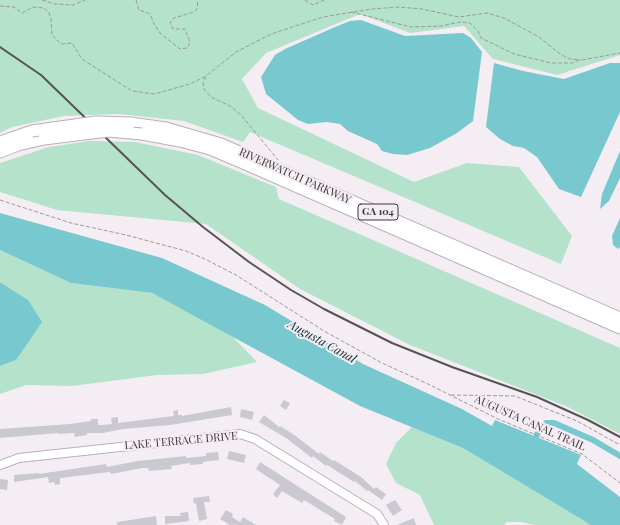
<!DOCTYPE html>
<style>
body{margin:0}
canvas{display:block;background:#f5edf4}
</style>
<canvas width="620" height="525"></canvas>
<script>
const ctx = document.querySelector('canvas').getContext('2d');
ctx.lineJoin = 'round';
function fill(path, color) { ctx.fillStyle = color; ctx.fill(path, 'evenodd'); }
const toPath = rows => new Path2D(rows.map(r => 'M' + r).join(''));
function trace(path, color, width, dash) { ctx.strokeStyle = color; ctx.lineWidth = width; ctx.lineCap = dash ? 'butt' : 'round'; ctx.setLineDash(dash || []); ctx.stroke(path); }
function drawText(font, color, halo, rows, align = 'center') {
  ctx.font = font + ' "Playfair Display",serif'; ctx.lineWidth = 4; ctx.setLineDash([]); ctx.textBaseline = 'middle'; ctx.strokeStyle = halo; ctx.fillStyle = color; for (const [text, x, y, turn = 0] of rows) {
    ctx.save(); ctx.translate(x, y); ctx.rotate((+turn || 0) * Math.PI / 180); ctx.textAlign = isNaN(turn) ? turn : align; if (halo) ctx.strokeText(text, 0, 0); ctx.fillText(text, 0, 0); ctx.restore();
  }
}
const green = toPath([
 [0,0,620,0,620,55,557,75,493,59,464,26,410,33,360,14,266,53,242,79,258,108,414,182,467,163,519,167,572,236,561,264,250,132,243,142,184,121,119,114,64,116,12,127,0,133],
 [90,141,135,142,198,155,276,187,279,199,620,348,620,434,568,407,410,345,300,289,206,224,57,210,0,192,0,163,49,147],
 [0,250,71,283,152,293,231,335,257,362,203,374,157,375,72,386,26,385,0,394,0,366,16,360,28,300,0,282],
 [412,427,463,448,591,525,535,525,521,522,507,522,504,525,434,525,420,495,396,483,386,464,396,443]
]);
const water = toPath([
 [361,20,405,36,463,33,471,38,482,52,473,121,457,133,430,148,407,155,393,154,382,151,377,144,348,131,340,124,327,122,308,124,298,120,266,94,261,77,275,55,285,49,335,27,350,21],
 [494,63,523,71,564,79,610,63,620,63,620,112,581,197,559,189,537,157,524,148,513,146,500,139,486,127],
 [620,151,620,178,609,201,600,209,602,194],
 [0,213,162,258,265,305,363,364,462,409,492,426,495,420,581,455,577,464,620,497,620,525,591,525,463,448,360,406,152,293,71,283,0,250],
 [620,218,620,247,618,249,613,245,612,236],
 [0,282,28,300,42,322,16,360,0,366]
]);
const canal = toPath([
 [533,444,538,432,546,423,554,423,593,440,620,456]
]);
const building = toPath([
 [284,400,290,403,286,410,280,406],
 [231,407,232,415,170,425,123,429,103,433,87,433,87,435,75,437,74,433,58,434,58,433,0,438,0,429,70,424,91,421,91,419,98,419,98,425,103,425,112,424,111,418,118,417,118,423,174,416,173,411,178,410,178,415,182,415,182,416],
 [241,409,254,412,252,420,240,417],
 [264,415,279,427,280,426,293,434,319,454,320,452,333,461,334,460,361,477,374,489,376,487,386,494,382,500,368,490,367,491,355,481,354,482,327,465,326,466,313,456,312,458,286,438,259,422],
 [229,451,246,455,244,463,227,459],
 [218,452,219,460,203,462,203,464,190,465,190,463,171,466,172,469,149,471,148,468,142,468,111,474,110,472,60,478,60,484,55,485,54,482,49,483,48,477,14,482,14,475,39,473,39,474,106,464,107,467,138,461,186,456,186,458,206,456,206,453],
 [260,462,346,517,342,525,334,521,335,519,304,500,302,503,282,491,277,498,273,494,280,485,256,469],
 [0,479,8,480,7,490,0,489],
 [209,496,210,502,204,502,207,519,199,521,196,503,194,504,193,498],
 [395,500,402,510,393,516,386,505],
 [226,510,233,514,232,517,240,522,243,517,256,525,230,525,220,519],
 [188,512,189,521,165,524,165,516,181,516,180,513],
 [156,516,157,525,117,525,117,522],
 [414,518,416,525,397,525]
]);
const path = toPath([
 [42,0,55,4,73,5,85,0],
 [136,0,139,10,148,13,151,16,154,24,160,33,180,49,187,48,190,42,186,32,185,29,173,29,170,23,174,18,194,12,197,9,198,0],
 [305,0,313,5,324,0],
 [0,6,14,7,22,13,33,7,44,8,49,13,51,19,52,35,61,44,72,43,82,59,132,91,154,94,190,84,206,76,236,52,271,34,323,17,372,9,398,7,422,9,459,17,487,13,504,18,539,37,560,54,570,59,581,60],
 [351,12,411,27,441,26,460,22,470,23,478,31,481,38,514,54,551,63,572,63,579,60],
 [582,60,620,53],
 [206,77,203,82,204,89,211,97,230,106,241,115,278,160],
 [0,200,71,223,126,235,186,251,205,259,236,275,324,331,382,363,428,384,498,419,582,454,620,483],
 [451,395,515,396,577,421,620,445]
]);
const minor = toPath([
 [0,465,19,458,240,434,255,439,377,514,384,525]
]);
const major = toPath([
 [130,123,166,128,221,144,620,318],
 [142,134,180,141,210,149,243,163,620,328],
 [0,142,32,131],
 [0,152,18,145,44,139]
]);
const rail = toPath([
 [0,47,41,75,165,195,203,227,249,262,291,290,324,309,392,343,452,367,537,397,588,420,620,437]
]);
const majorBridge = toPath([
 [32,131,96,122,130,123],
 [44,139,108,131,142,134]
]);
const shields = [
 [378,212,40]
];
const shieldNames = [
 ["GA 104",378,212]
];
const streetNames = [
 ["RIVERWATCH PARKWAY",295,176,24],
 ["AUGUSTA CANAL TRAIL",530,423,24],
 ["LAKE TERRACE DRIVE",181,441,-5]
];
const waterNames = [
 ["Augusta Canal",322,342,29]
];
fill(green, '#b4e2cb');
fill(water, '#78c8cf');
trace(canal, '#78c8cf', 6);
fill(building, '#cac8d1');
trace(minor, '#b9b1b8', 10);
trace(major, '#b9b1b8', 13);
trace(path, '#9d979c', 1, [4, 2]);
trace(minor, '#fff', 8);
trace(major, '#fff', 11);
trace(rail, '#575357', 2);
trace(majorBridge, '#b9b1b8', 13, []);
trace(majorBridge, '#fff', 11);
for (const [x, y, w] of shields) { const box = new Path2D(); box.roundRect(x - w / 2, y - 8, w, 16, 3); ctx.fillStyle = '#f5edf4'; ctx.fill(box); trace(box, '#3c393c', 1); }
drawText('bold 10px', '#3c393c', null, shieldNames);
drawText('11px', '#3c393c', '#f5edf4', streetNames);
drawText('italic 12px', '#093236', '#f5edf4', waterNames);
</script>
